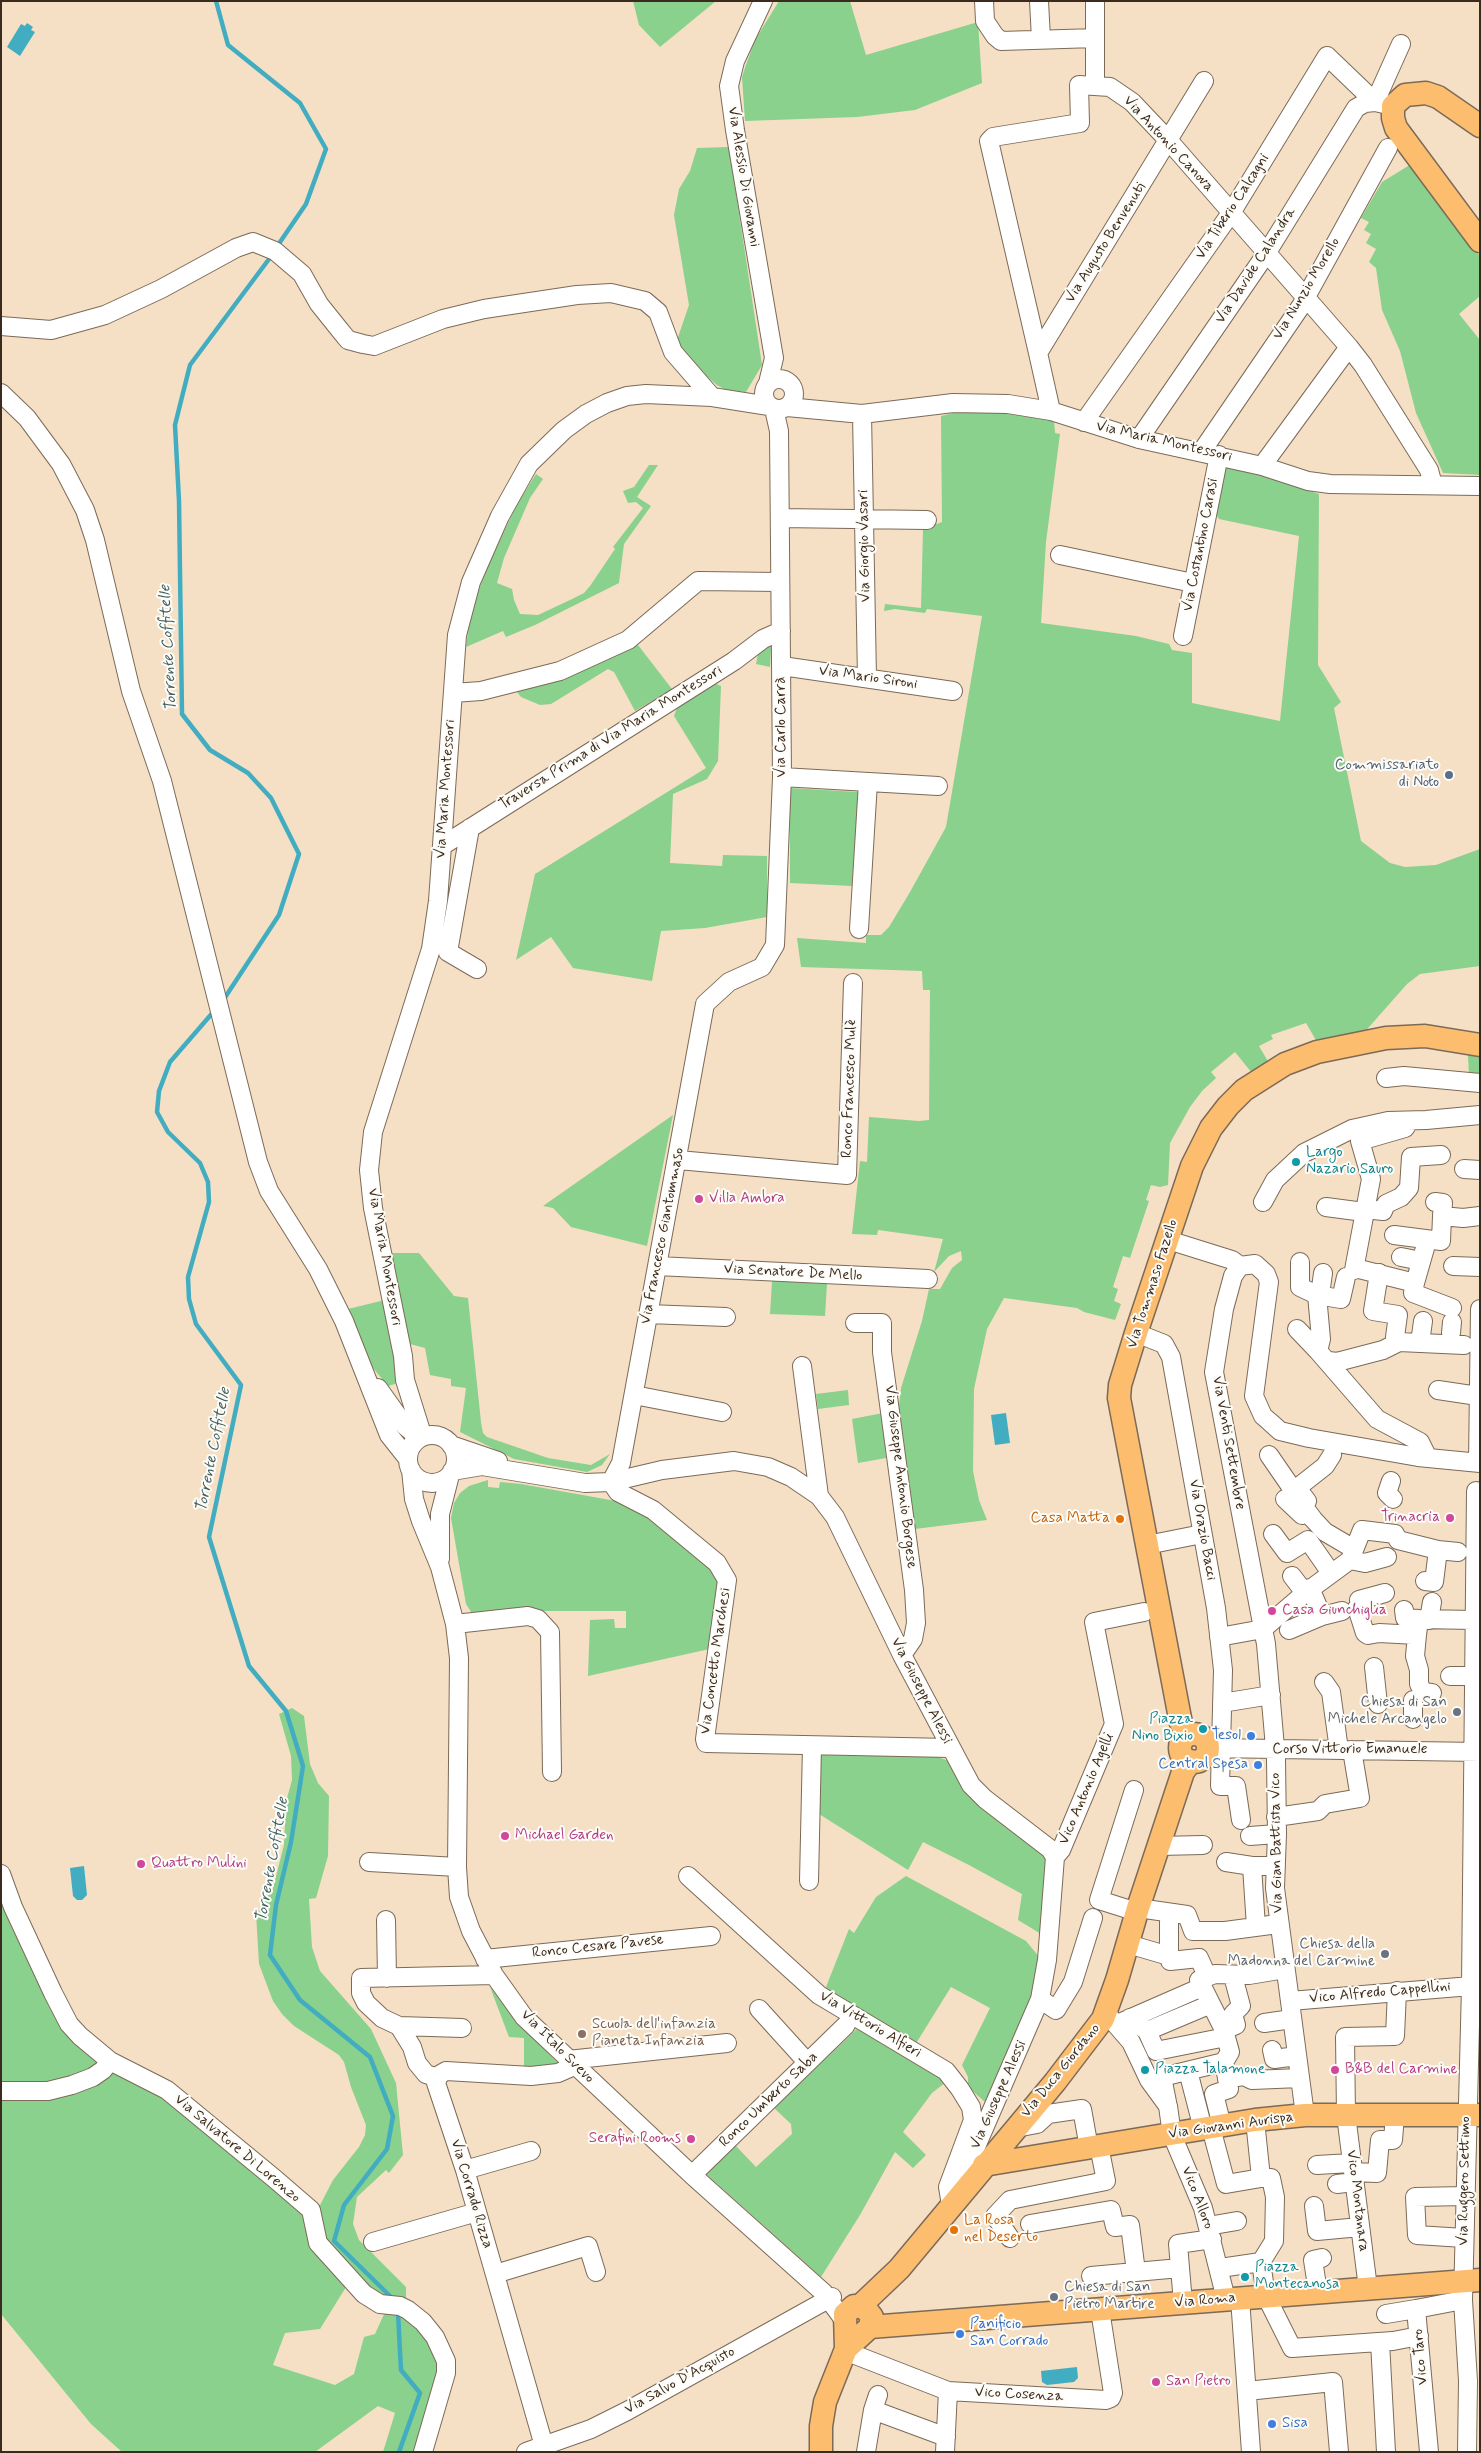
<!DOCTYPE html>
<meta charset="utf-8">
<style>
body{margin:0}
#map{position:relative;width:1481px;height:2453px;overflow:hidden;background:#f5e0c5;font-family:Mynerve,sans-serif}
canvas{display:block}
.frame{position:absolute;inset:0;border:2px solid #3b2a1e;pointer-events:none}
</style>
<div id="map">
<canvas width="1481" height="2453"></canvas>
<div class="frame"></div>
</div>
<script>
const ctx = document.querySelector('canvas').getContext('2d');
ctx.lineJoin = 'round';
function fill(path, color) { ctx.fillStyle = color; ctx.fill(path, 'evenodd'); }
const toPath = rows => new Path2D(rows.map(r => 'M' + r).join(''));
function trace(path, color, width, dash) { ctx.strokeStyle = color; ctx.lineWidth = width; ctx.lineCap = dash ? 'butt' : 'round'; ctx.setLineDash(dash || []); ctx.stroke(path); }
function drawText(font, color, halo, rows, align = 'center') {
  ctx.font = font + ' Mynerve,sans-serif'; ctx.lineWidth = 4; ctx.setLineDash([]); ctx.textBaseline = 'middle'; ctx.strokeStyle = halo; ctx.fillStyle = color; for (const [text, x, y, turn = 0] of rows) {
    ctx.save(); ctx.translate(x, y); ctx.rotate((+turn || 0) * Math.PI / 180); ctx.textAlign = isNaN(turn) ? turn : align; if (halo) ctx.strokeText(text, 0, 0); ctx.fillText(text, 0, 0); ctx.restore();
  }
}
const green = toPath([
 [633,1,716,1,660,47,639,25],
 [779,1,850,1,866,55,978,22,982,83,915,110,857,117,745,121,742,77,747,62,755,40],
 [729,147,762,365,746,392,726,390,717,385,704,374,680,348,677,340,689,305,674,215,679,189,690,171,697,148],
 [1413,163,1480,256,1480,296,1459,314,1480,340,1480,475,1443,473,1416,413,1400,351,1382,310,1376,268,1369,262,1376,249,1366,243,1371,234,1364,230,1369,222,1361,218,1382,182],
 [999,411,1054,420,1055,433,1060,434,1046,542,1041,623,1136,636,1169,644,1172,650,1192,653,1192,703,1280,721,1299,536,1219,519,1215,513,1227,463,1319,494,1318,665,1341,702,1334,708,1361,841,1390,863,1405,867,1436,865,1480,849,1480,966,1420,974,1407,984,1362,1035,1317,1042,1306,1023,1271,1035,1273,1039,1259,1046,1269,1063,1252,1073,1235,1052,1211,1072,1216,1078,1202,1091,1190,1107,1170,1143,1168,1185,1160,1187,1151,1185,1146,1200,1149,1201,1130,1258,1123,1256,1113,1287,1118,1289,1114,1301,1121,1304,1115,1320,1084,1312,1077,1308,1004,1298,987,1329,974,1389,973,1471,979,1500,987,1520,915,1529,908,1477,899,1445,897,1424,901,1388,922,1321,929,1289,940,1289,952,1268,962,1260,961,1251,949,1256,934,1272,943,1239,878,1230,877,1235,852,1234,860,1161,867,1162,869,1117,919,1121,929,1120,930,990,923,990,922,971,801,967,797,938,866,943,866,935,881,935,889,927,910,892,946,827,982,616,927,609,925,613,895,609,884,611,885,604,921,608,923,530,942,522,941,416,958,412],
 [649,465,658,465,637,497,651,506,624,544,619,583,535,625,506,637,503,631,466,647,469,624,476,597,488,566,516,506,536,474,543,479,530,498,504,558,497,583,512,589,514,600,520,614,538,615,570,600,584,593,590,586,615,549,613,547,643,508,636,502,628,503,623,491,634,487],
 [768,643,771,648,770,667,756,664,759,649],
 [638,645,672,689,635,711,614,672,608,669,551,704,540,705,521,697,517,692,571,675],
 [714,683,721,686,718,761,707,779,673,794,670,863,722,866,723,855,767,856,767,917,705,928,661,931,652,981,573,968,551,937,516,960,535,874,706,768,674,716,678,705],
 [790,788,858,792,852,886,790,883],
 [1468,1055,1480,1056,1480,1078,1469,1076],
 [673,1115,647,1246,571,1227,553,1208,543,1206],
 [391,1253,419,1253,454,1296,468,1298,481,1422,483,1433,487,1437,548,1458,591,1465,610,1454,602,1465,587,1472,514,1459,460,1432,466,1388,451,1386,451,1379,430,1375,425,1348,410,1344],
 [772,1281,827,1284,825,1316,770,1314],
 [385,1300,399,1379,395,1384,388,1386,373,1368,348,1309],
 [848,1390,849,1405,818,1409,816,1394],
 [883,1413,886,1458,858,1463,852,1419],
 [488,1480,488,1487,499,1488,500,1482,521,1484,616,1501,632,1505,650,1515,719,1573,714,1648,588,1676,590,1620,614,1619,615,1628,626,1628,626,1611,544,1611,492,1616,473,1615,466,1604,451,1518,454,1503,460,1493,469,1486],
 [292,1708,304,1716,310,1764,318,1783,329,1796,328,1856,316,1898,309,1899,312,1947,320,1971,371,2029,396,2083,403,2155,389,2173,386,2170,357,2197,353,2224,359,2240,406,2287,406,2304,379,2299,328,2249,318,2209,333,2180,359,2147,365,2135,366,2125,351,2087,344,2062,339,2055,294,2026,282,2014,273,2001,259,1964,256,1913,273,1888,284,1845,286,1802,292,1780,291,1756,279,1714],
 [820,1755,938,1757,949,1761,1047,1857,1041,1934,1018,1920,1022,1894,969,1865,923,1842,908,1870,819,1814],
 [906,1876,1026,1941,1040,1958,1034,1992,1003,2069,985,2102,968,2087,968,2077,962,2065,990,2008,951,1987,915,2045,828,1993,826,1987,849,1929,854,1933,876,1897],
 [1,1890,10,1914,102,2063,66,2084,1,2088],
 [490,1987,519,2024,558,2063,558,2067,524,2070,524,2038,509,2037],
 [859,2027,946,2082,932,2093,903,2132,926,2155,913,2168,895,2152,860,2215,821,2277,705,2173,735,2145,756,2167,792,2134,791,2124,774,2108],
 [111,2070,164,2092,303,2209,344,2282,346,2287,320,2329,285,2333,273,2365,335,2385,354,2374,364,2337,375,2334,385,2312,402,2310,435,2344,441,2367,418,2452,383,2452,395,2413,378,2406,315,2452,122,2452,91,2424,1,2314,1,2095]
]);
const water = toPath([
 [27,23,33,27,31,30,35,32,20,56,7,47,21,24,25,26],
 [1006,1413,1010,1443,995,1445,991,1415],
 [84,1866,87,1895,82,1900,77,1900,73,1896,70,1868],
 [1077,2367,1078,2378,1074,2382,1047,2385,1042,2382,1041,2371]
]);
const stream = toPath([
 [216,1,228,45,300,103,326,149,306,204,278,245],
 [222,1002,279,915,299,854,271,798,248,773,210,750,182,714,179,501,175,425,190,365,272,255],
 [215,1010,170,1062,159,1091,157,1112,168,1132,200,1163,208,1182,209,1202,188,1277,189,1299,196,1324,241,1385,209,1537,249,1666,286,1711,303,1766,291,1842,276,1905,270,1955,300,2000,370,2057,393,2116,387,2149,344,2205,334,2241,394,2300],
 [398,2313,401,2370,420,2393,399,2452]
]);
const minor = toPath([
 [763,1,735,61,729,86,735,130,774,358,768,383],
 [984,1,985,21,995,36,1001,41,1095,38],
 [1039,1,1041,39],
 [1095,1,1095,85],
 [1,326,51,330,105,315,161,289,236,248,253,242,275,251,302,274,319,304,339,329,348,340,363,344,374,346,443,319,484,309,577,295,611,293,645,301,658,312,673,352,712,397],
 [1038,353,989,141,993,137,1080,123,1079,85,1110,87,1132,102,1169,141,1349,347,1363,365,1429,470,1433,485],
 '764 394a15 15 0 1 1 30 0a15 15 0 1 1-30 0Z',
 [1,393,27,418,61,464,85,510,95,540,131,691,162,781,258,1162,269,1191,318,1269,344,1321,389,1435,408,1459],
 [787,407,862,414,953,403,1008,404,1051,411,1139,439,1262,466,1308,481,1330,484,1480,486],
 [774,409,779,431,782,777,775,945,762,967,729,982,705,1004,621,1463,611,1482,618,1492,653,1510,717,1563,727,1580,705,1739,706,1743,950,1748],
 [1051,411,1038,353,1204,81],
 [862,414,867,678],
 [1084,422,1231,213,1327,56,1375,102,1393,106],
 [1139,439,1266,254,1356,108,1365,103,1375,102,1401,44],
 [1202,451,1301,306,1388,148],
 [1262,466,1349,347],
 [780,518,927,520],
 [1060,555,1193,583],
 [1183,636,1219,455],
 [782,666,953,691],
 [453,693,481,691,560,671,628,640,698,581,780,582],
 [782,777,938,786],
 [470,828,448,952,477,969],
 [442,846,734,661,763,639,781,631],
 [859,929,868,782],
 [1386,1078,1404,1076,1480,1083],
 [678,1160,847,1175,853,983],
 [1464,1169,1480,1170],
 [1263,1202,1275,1180,1304,1153,1352,1129,1388,1121,1426,1120,1480,1115],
 [1435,1202,1443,1203,1442,1216],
 [1326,1207,1364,1212],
 [1365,1209,1383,1211,1386,1204,1401,1197,1409,1188,1411,1157,1441,1155],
 [1394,1235,1441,1241,1442,1216,1463,1218,1480,1216],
 [1168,1240,1232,1260,1240,1266],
 [1401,1257,1421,1261],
 [1300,1262,1300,1287,1317,1295],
 [657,1266,928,1279],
 [1453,1266,1480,1267],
 [1355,1268,1415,1283,1413,1293,1452,1308],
 [1354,1270,1371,1179,1360,1141,1405,1128,1408,1123],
 [1379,1273,1373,1311,1398,1315,1395,1337,1397,1342],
 [1346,1277,1341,1299,1317,1295,1321,1339,1318,1351,1377,1419,1420,1442,1428,1458],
 [1415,1283,1425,1248],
 [1320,1295,1323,1273],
 [648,1314,726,1317],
 [855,1323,882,1323,882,1352,914,1590,916,1623,913,1639,902,1655],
 [1297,1329,1318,1351],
 [1136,1333,1164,1344,1171,1357,1216,1608,1223,1670,1220,1786,1236,1786,1241,1820],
 [1451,1333,1452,1322],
 [1420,1343,1423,1321],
 [1329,1361,1337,1362,1383,1350,1399,1342,1464,1345],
 [802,1366,819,1496],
 [378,1388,405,1426,412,1432,425,1436],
 [1438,1390,1478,1396],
 [634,1395,722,1412],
 '408 1459a24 24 0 1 1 48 0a24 24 0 1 1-48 0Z',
 [451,1445,498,1461],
 [411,1447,420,1428,405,1380,403,1356,373,1208,369,1170,373,1132,431,949,438,901,457,635,471,582,500,516,529,464,564,430,586,414,607,403,627,396,646,394,712,397,769,406],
 [1269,1455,1291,1487,1297,1488,1325,1466,1332,1455],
 [1478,1462,1480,1309],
 [411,1470,414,1499,421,1521,440,1567,455,1624,459,1658,457,1867,459,1897,471,1931,494,1975,524,2017,692,2175,824,2293,844,2320],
 [452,1471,482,1466,585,1483,611,1482,662,1470,734,1461,768,1467,791,1477,819,1496,835,1517,902,1655,971,1785,985,1799,1050,1849,1055,1857,1047,1960,1040,1999,972,2156,962,2191],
 [1391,1481,1387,1493,1393,1499],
 [1297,1488,1307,1501,1304,1507,1313,1519,1325,1532,1354,1549],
 [1285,1499,1302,1515,1308,1513],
 [1273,1534,1287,1553,1308,1540,1331,1573],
 [1147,1545,1202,1534],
 [440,1559,440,1514,450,1475],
 [1350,1560,1365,1563,1387,1557],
 [1292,1576,1305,1593],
 [1425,1581,1434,1582,1438,1550],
 [1310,1588,1322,1616],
 [1359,1600,1385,1593],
 [1357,1608,1365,1633,1368,1635,1379,1633,1417,1635,1419,1619,1474,1620],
 [1404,1610,1405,1618,1419,1619],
 [1429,1620,1432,1602],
 [455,1624,528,1616,538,1619,550,1632,552,1772],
 [1289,1630,1322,1616,1342,1611],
 [1417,1635,1415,1656,1419,1670,1419,1684,1423,1692,1432,1693],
 [1219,1637,1263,1629,1305,1593,1350,1560,1362,1530,1395,1534,1398,1540,1438,1550,1458,1552],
 [1374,1667,1378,1704],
 [1450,1676,1474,1676],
 [1324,1682,1331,1692,1339,1750],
 [1413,1700,1413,1719],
 [1222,1703,1271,1695],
 [1210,1748,1480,1752],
 [1134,1790,1099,1900,1137,1912],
 [1276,1817,1318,1811,1325,1804,1360,1798,1352,1750],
 [1250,1836,1277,1834],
 [1159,1846,1203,1845],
 [1055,1857,1061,1850,1114,1724,1094,1622,1144,1612],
 [369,1862,457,1867],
 [1226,1862,1252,1866],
 [1,1874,13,1907,53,1993,69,2024,80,2036,110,2061,167,2090,275,2179,311,2210,318,2243,364,2294,380,2304,400,2306,408,2310,423,2322,435,2337,446,2361,446,2373,423,2452],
 [688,1876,819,1995,946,2071,960,2089,971,2107,973,2120,948,2187,951,2205],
 [809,1881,812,1746],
 [1138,1908,1187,1915,1193,1931,1225,1931,1278,1924],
 [1169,1914,1169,1956],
 [386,1920,387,1978],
 [1256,1927,1252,1866,1276,1866],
 [1128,1944,1169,1956,1170,1961,1199,1958,1207,1976],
 [485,1959,711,1936],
 [1040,1999,1056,2010,1073,1982,1093,1918],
 [1290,2001,1471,1986],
 [759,2009,807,2062],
 [1106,2013,1131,2042,1149,2080,1168,2106,1172,2135,1203,2208,1226,2299],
 [1130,2018,1147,2031,1156,2051,1226,2037],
 [1122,2022,1202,1987],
 [1264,2023,1292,2019],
 [399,2026,462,2028],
 [1224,2030,1236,2025,1233,2014,1241,2006,1233,1976],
 [1147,2031,1211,2004],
 [1272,2050,1274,2059,1297,2056],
 [568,2060,727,2043],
 [1188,2071,1203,2129],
 [438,2078,426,2074,417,2063,412,2047,399,2026,382,2018,366,2003,361,1993,361,1978,494,1975],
 [1227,2079,1244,2076,1252,2080,1300,2078],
 [1,2091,48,2091,72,2085,93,2077,103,2070,110,2061],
 [1167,2102,1162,2077,1224,2062],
 [1305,2115,1275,1888,1277,1834,1276,1759,1266,1644,1214,1372,1224,1309,1233,1276,1240,1266,1255,1264,1266,1274,1269,1282,1254,1396,1263,1416,1270,1422,1280,1431,1309,1438,1418,1457,1480,1463],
 [1222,2126,1214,2094,1229,2089,1224,2062,1230,2052,1224,2030,1199,1980,1215,1974,1249,1975,1285,1969],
 [1016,2128,1037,2124,1048,2114,1082,2109,1089,2148],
 [1256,2130,1261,2178,1271,2178,1275,2197,1274,2241,1261,2262],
 [1214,2139,1226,2184,1261,2178],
 [1317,2165,1351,2163],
 [465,2170,531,2151],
 [1353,2172,1377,2173,1380,2140,1393,2140,1395,2115],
 [692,2175,846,2025],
 [1337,2184,1354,2182],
 [1314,2206,1317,2231,1360,2227],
 [1030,2224,1111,2210,1115,2227,1130,2225,1136,2272],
 [1208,2226,1237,2221],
 [1010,2238,995,2216,1010,2200,1106,2181,1099,2146],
 [1464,2238,1417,2235,1415,2197,1465,2196],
 [373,2242,477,2212],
 [1220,2268,1261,2262,1266,2296,1292,2348,1393,2341,1419,2336],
 [495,2274,588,2246,596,2272],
 [1091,2276,1180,2268],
 [1368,2288,1346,2115,1345,2037,1395,2036,1397,1991],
 [1318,2292,1313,2260,1322,2258],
 [1240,2298,1251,2452],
 [1183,2303,1178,2244,1212,2239],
 [1386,2314,1416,2309],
 [1380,2342,1386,2452],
 [845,2351,948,2391,1106,2400,1111,2398,1113,2393,1100,2310],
 [1247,2391,1333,2382,1339,2452],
 [873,2410,878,2395],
 [544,2446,465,2170,436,2083,439,2075,446,2071,531,2076,558,2073,574,2066],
 [526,2452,591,2429,627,2411,832,2297],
 [866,2452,873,2410,946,2437],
 [945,2452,948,2391],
 [1429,2452,1416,2309,1463,2300],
 [1467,2452,1468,2381,1463,2300,1471,1986,1476,1491]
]);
const major = toPath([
 [1480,126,1438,97,1426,93,1405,95,1393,106,1393,118,1396,128,1480,241],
 '1180 1748a14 14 0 1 1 28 0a14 14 0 1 1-28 0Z',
 [1188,1735,1181,1723,1179,1713,1119,1398,1120,1385,1136,1333,1192,1166,1211,1128,1228,1106,1244,1090,1285,1064,1317,1052,1386,1038,1425,1036,1480,1045],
 [984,2165,1255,2120,1305,2115,1480,2115],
 [860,2306,899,2269,1055,2082,1103,2019,1117,1980,1138,1908,1183,1772,1191,1761],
 [870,2327,1480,2280],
 [821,2452,821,2426,825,2402,846,2349,845,2314,854,2306,865,2308,872,2317,870,2327,846,2349]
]);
const markers = [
 [1449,775,5,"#5c6f8a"],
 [1296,1162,5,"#0f9aa8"],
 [699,1199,5,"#d1479c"],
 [1450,1518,5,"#d1479c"],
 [1120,1519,5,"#e8710a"],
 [1272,1611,5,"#d1479c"],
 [1457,1712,5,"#6b7280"],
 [1203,1729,5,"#0f9aa8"],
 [1251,1736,5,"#3f7fe0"],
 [1258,1765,5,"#3f7fe0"],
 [505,1836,5,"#d1479c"],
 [141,1864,5,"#d1479c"],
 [1385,1954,5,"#6b7280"],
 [582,2034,5,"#8d6e63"],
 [1145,2070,5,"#0f9aa8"],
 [1335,2070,5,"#d1479c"],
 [691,2139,5,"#d1479c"],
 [954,2230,5,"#e8710a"],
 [1245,2277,5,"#0f9aa8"],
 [1054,2297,5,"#6b7280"],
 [960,2334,5,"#3f7fe0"],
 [1156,2382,5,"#d1479c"],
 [1272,2424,5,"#3f7fe0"]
];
const streetNames = [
 ["Via Antonio Canova",1168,144,47],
 ["Via Alessio Di Giovanni",743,177,81],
 ["Via Tiberio Calcagni",1233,207,-57],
 ["Via Augusto Benvenuti",1106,243,-58],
 ["Via Davide Calandra",1256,266,-57],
 ["Via Nunzio Morello",1307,289,-59],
 ["Via Maria Montessori",1164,442,13],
 ["Via Costantino Carasi",1201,545,-79],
 ["Via Giorgio Vasari",865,546,-91],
 ["Via Mario Sironi",868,678,8],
 ["Via Carlo Carrà",782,727,-90],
 ["Traversa Prima di Via Maria Montessori",611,738,-32],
 ["Via Maria Montessori",446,789,-86],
 ["Ronco Francesco Mulè",850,1089,-88],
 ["Via Francesco Giantommaso",663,1236,-79],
 ["Via Maria Montessori",384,1257,80],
 ["Via Senatore De Mello",793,1273,3],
 ["Via Tommaso Fazello",1153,1284,-72],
 ["Via Venti Settembre",1228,1443,80],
 ["Via Giuseppe Antonio Borgese",900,1477,83],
 ["Via Orazio Bacci",1202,1530,80],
 ["Via Concetto Marchesi",716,1661,-82],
 ["Via Giuseppe Alessi",921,1691,63],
 ["Corso Vittorio Emanuele",1350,1750],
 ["Vico Antonio Agelli",1087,1789,-67],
 ["Via Gian Battista Vico",1277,1843,-91],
 ["Ronco Cesare Pavese",598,1947,-6],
 ["Vico Alfredo Cappellini",1380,1993,-5],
 ["Via Vittorio Alfieri",870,2025,31],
 ["Via Italo Svevo",557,2047,45],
 ["Via Duca Giordano",1061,2071,-51],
 ["Via Giuseppe Alessi",999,2095,-66],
 ["Ronco Umberto Saba",769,2100,-44],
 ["Via Giovanni Aurispa",1231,2126,-8],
 ["Via Salvatore Di Lorenzo",237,2149,40],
 ["Via Ruggero Settimo",1465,2181,-89],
 ["Via Corrado Rizza",471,2194,73],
 ["Vico Alloro",1197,2198,69],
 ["Vico Montanara",1357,2201,83],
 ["Via Roma",1205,2301,-5],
 ["Vico Taro",1421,2357,-95],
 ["Via Salvo D'Acquisto",680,2381,-29],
 ["Vico Cosenza",1019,2395,3]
];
const serviceNames = [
 ["Commissariato",1439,766],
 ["di Noto",1439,783]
];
const cultureNames = [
 ["Largo",1306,1153],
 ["Nazario Sauro",1306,1170],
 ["Piazza",1193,1720,"right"],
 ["Nino Bixio",1193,1737,"right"],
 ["Piazza Talamone",1155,2070],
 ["Piazza",1255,2268],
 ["Montecanosa",1255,2285]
];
const hotelNames = [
 ["Villa Ambra",709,1199],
 ["Trinacria",1440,1518,"right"],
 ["Casa Giunchiglia",1282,1611],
 ["Michael Garden",515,1836],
 ["Quattro Mulini",151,1864],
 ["B&B del Carmine",1345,2070],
 ["Serafini Rooms",681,2139,"right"],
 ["San Pietro",1166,2382]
];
const foodNames = [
 ["Casa Matta",1110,1519],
 ["La Rosa",964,2221,"left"],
 ["nel Deserto",964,2238,"left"]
];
const worshipNames = [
 ["Chiesa di San",1447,1703],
 ["Michele Arcangelo",1447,1720],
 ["Chiesa della",1375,1945],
 ["Madonna del Carmine",1375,1962],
 ["Chiesa di San",1064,2288,"left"],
 ["Pietro Martire",1064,2305,"left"]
];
const shopNames = [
 ["Tesol",1241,1736],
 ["Central Spesa",1248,1765],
 ["Panificio",970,2325,"left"],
 ["San Corrado",970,2342,"left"],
 ["Sisa",1282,2424,"left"]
];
const educationNames = [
 ["Scuola dell'infanzia",592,2025],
 ["Pianeta Infanzia",592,2042]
];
const waterNames = [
 ["Torrente Coffitelle",169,648,-93],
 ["Torrente Coffitelle",214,1450,-79],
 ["Torrente Coffitelle",273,1860,-80]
];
fill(green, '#89d18c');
fill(water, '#42adc1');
trace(stream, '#42adc1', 4.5);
trace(minor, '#7c6a58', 20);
trace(major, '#7c6a58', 25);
trace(minor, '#fff', 18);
trace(major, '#fcbd6f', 22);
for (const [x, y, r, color] of markers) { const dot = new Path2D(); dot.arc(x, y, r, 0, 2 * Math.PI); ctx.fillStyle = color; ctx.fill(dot); trace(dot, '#fdfcf7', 2); }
drawText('15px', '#3b2a1e', '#fdfcf7', streetNames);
drawText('15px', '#4e5e75', '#fdfcf7', serviceNames, 'right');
drawText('15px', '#0d838f', '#fdfcf7', cultureNames, 'left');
drawText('15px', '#b23c85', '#fdfcf7', hotelNames, 'left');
drawText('15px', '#c56008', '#fdfcf7', foodNames, 'right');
drawText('15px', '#5b616d', '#fdfcf7', worshipNames, 'right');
drawText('15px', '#366cbe', '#fdfcf7', shopNames, 'right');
drawText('15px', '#785e54', '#fdfcf7', educationNames, 'left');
drawText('italic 16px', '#3e5e5f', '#fdfcf7', waterNames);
</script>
